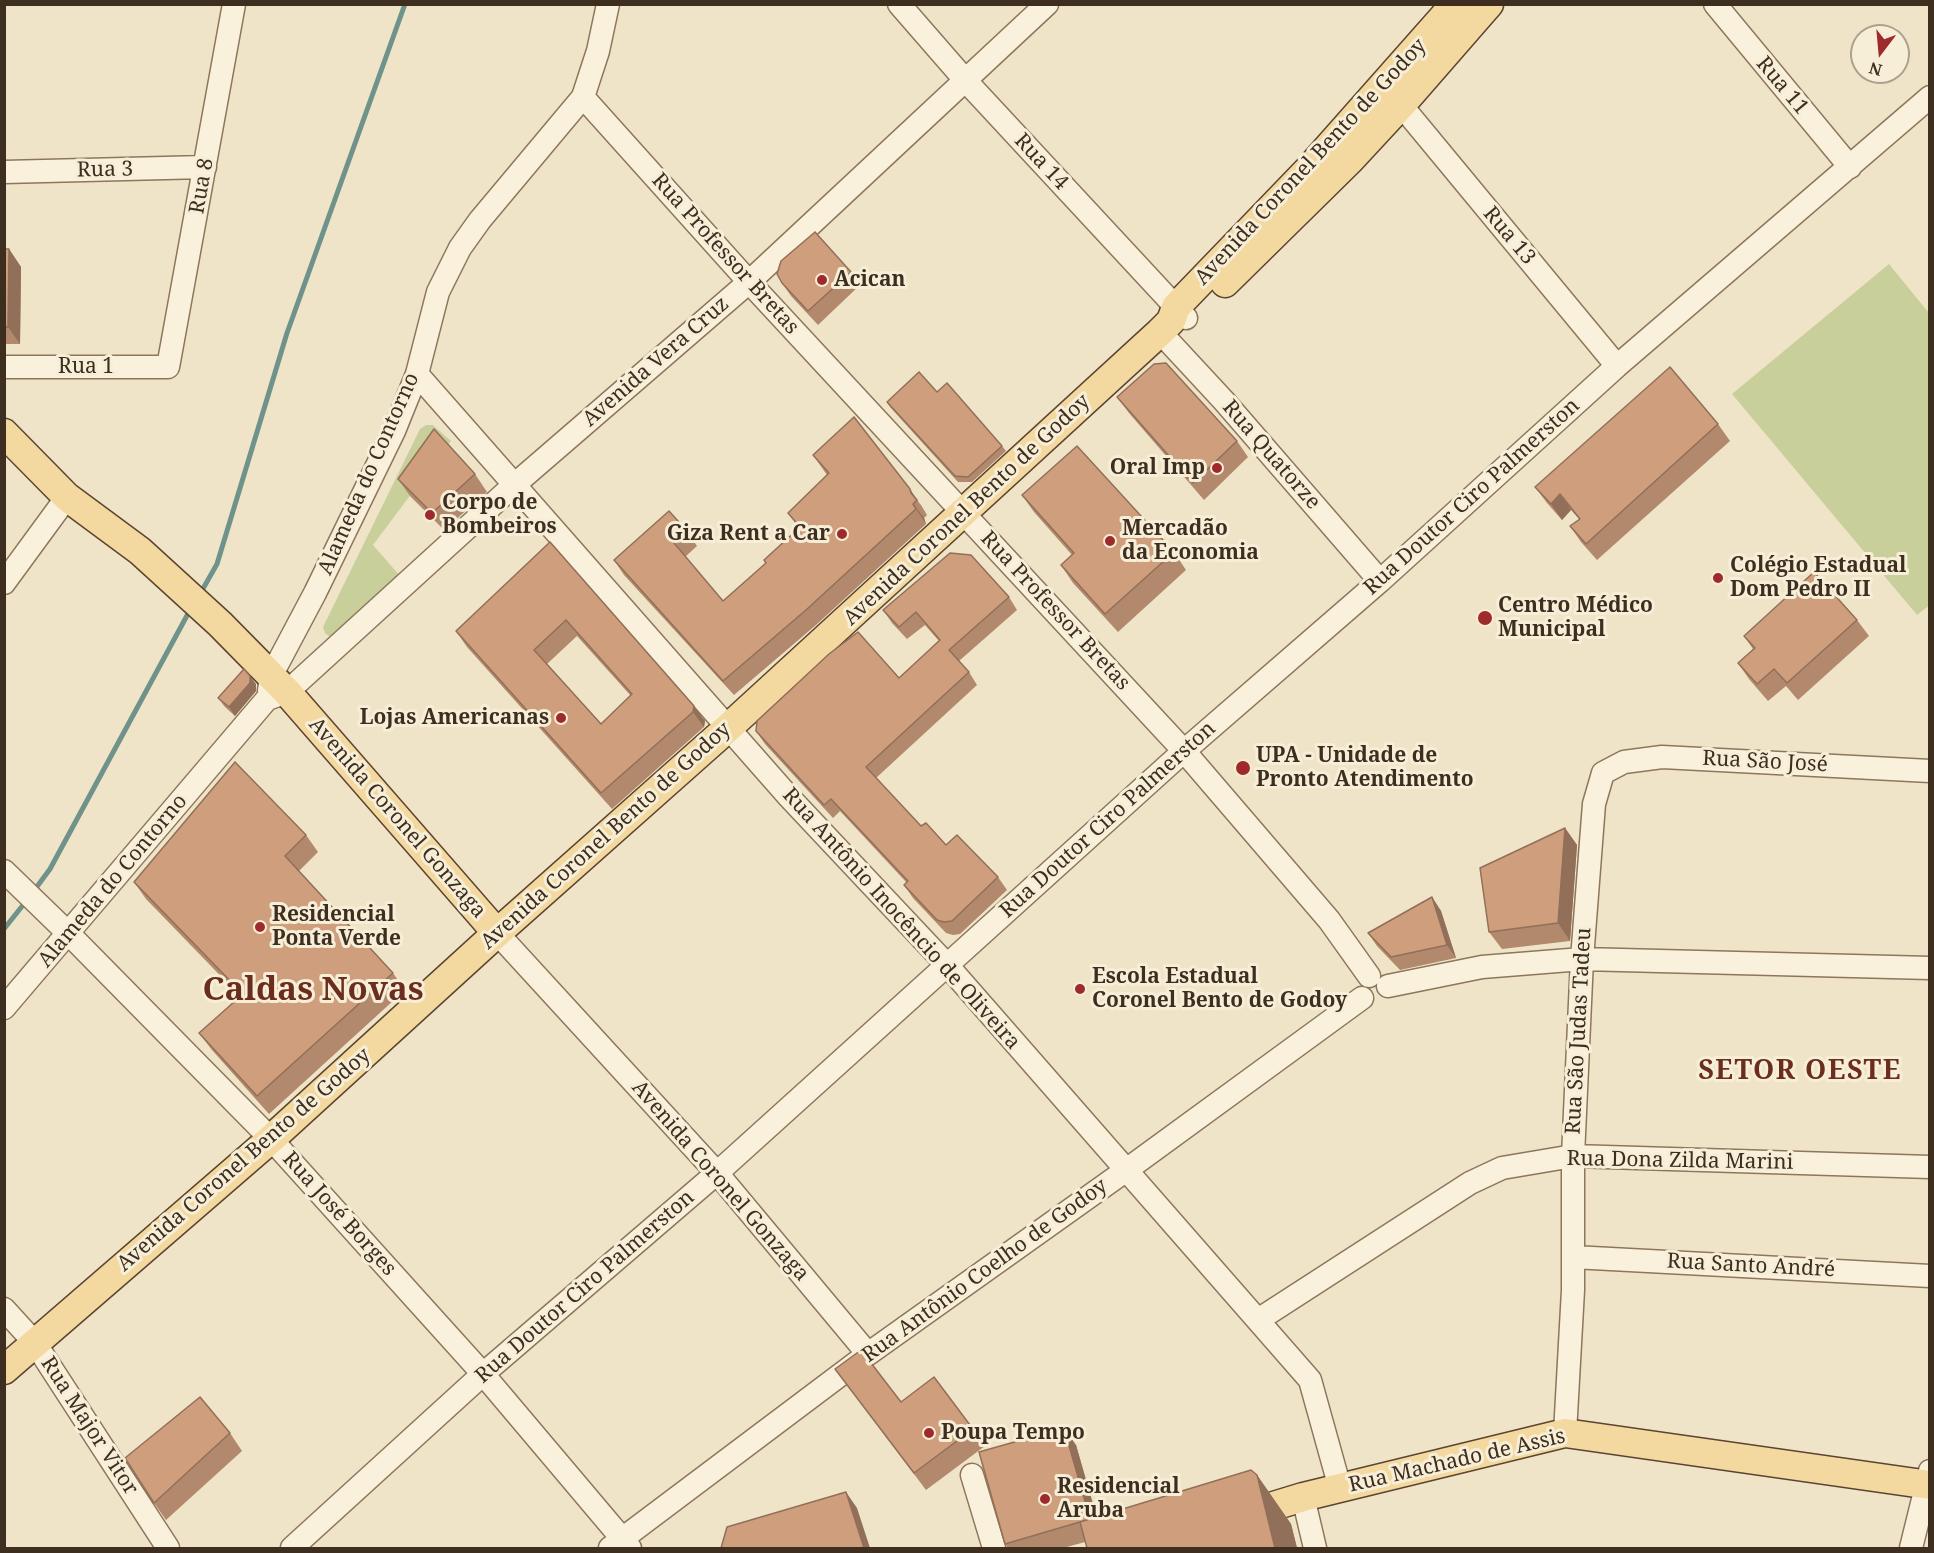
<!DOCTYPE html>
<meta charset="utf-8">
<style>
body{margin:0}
#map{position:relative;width:1934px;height:1553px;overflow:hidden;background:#f0e4c8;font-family:"Noto Serif",serif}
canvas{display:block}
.frame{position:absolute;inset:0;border:6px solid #3d2e20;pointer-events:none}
.north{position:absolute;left:1850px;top:24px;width:60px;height:60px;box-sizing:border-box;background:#f7eed8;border:2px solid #ada18e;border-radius:50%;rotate:196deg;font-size:16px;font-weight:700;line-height:24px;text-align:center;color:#3d2e20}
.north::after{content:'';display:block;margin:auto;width:21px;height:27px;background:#9e2a2b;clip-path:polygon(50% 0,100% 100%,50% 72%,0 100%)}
</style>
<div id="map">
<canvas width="1934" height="1553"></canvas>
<div class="frame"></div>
<div class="north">N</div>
</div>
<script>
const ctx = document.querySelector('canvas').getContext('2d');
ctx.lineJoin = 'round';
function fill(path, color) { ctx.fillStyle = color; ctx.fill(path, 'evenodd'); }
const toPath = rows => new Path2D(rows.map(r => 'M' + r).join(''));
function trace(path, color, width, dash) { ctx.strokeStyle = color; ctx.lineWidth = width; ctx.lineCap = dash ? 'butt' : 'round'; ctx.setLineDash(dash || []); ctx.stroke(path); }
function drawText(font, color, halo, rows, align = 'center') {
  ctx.font = font + ' "Noto Serif",serif'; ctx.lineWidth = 6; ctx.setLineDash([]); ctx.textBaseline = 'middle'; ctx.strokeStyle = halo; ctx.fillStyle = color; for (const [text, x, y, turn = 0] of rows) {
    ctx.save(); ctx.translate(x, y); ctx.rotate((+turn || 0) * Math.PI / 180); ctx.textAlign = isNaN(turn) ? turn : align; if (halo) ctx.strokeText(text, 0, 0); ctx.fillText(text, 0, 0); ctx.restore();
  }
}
const green = toPath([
 [1889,264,1929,313,1930,605,1917,615,1732,394],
 [426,425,433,425,451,441,373,545,401,577,335,638,330,637,325,633,323,627,420,429]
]);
const stream = toPath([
 [200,594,217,564,287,333,405,4],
 [33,892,50,869,190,610],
 [4,929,27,900]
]);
const minor = toPath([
 [899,4,966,81,1186,318],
 [1715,4,1850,167],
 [583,97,749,282,1184,751,1329,920,1369,976],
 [1401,105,1617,366],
 [4,172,205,167],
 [1160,332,1224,401,1380,581],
 [4,367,168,367,234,4],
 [417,374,789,797,947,965,1310,1380,1340,1488],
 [4,583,67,497],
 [269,691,271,676,315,593,394,431,417,374,438,292,460,248,480,220,583,97,598,51,608,4],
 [4,871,68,933,271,1139,483,1374,630,1548],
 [497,933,717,1173,868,1354],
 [1388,986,1482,967,1582,959,1930,968],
 [4,1008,267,699,287,692,513,486,749,282,1047,4],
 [1573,1257,1930,1276],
 [4,1309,35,1343,168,1548],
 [1258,1320,1470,1183,1502,1168,1573,1156,1930,1167],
 [1565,1433,1573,1290,1573,1156,1582,959,1594,804,1603,773,1624,762,1662,757,1930,771],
 [972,1475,994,1548],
 [1303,1497,1315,1548],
 [292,1548,483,1374,717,1173,1184,751,1380,581,1617,366,1930,97],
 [610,1548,868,1354,1125,1171,1362,998],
 [1911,1548,1930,1471]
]);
const major = toPath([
 [1225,283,1350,160,1401,105,1489,4],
 [4,433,67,497,140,551,220,624,287,692,497,933],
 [4,1370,271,1139,497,933,729,727,1160,332,1171,321,1176,307,1309,169,1455,4],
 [1241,1516,1303,1497,1565,1433,1930,1485]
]);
const wall = toPath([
 [4,249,9,249,21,267,20,344,4,344],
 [851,272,860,285,818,325,791,296,782,283],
 [937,392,1002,446,1006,451,972,482,958,482,890,407,887,402],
 [1117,397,1237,441,1248,457,1204,500,1129,413],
 [854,417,920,504,921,505,927,515,924,518,926,524,816,625,734,695,624,575,614,560,687,531,697,546,685,557,723,601,766,564,764,560,799,528,788,513,827,475,813,455],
 [1718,424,1730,441,1597,560,1581,542,1570,526,1579,519,1571,510,1562,520,1547,503,1535,487],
 [475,474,487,492,444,530,410,496,398,479],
 [1022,495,1174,552,1186,570,1118,632,1073,583,1061,565,1072,555,1034,512],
 [550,542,705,721,704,727,612,809,467,647,456,631],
 [577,636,631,696,601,724,547,664],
 [1009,597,1017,610,959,661,969,672,977,685,876,778,921,826,946,845,998,877,1007,890,960,934,953,935,946,933,913,898,904,885,907,883,840,811,833,818,765,744,756,731,899,678,939,641,925,625,907,639,892,623,883,610],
 [1857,620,1869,636,1798,700,1786,686,1768,701,1749,679,1738,663,1753,649,1744,636],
 [256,684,256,691,235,716,225,707,218,698],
 [1565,828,1577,845,1570,941,1502,949,1489,932],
 [306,835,318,852,299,871,393,973,405,990,269,1114,212,1050,199,1033,240,996,146,899,134,882],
 [1432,897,1441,911,1456,958,1400,970,1377,946,1368,933],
 [835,1369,901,1402,973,1429,985,1446,926,1490],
 [230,1433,242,1451,166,1520,154,1503],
 [1076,1445,1097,1517,1257,1475,1291,1524,1297,1548,1087,1548,1085,1542,1063,1548,1008,1548,1005,1544]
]);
const shadedWall = toPath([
 [9,249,21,267,20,344,8,327],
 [910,489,920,504,921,505,911,493],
 [1560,494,1571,510,1562,520,1551,504],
 [913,504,924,518,926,524,916,509],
 [250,676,256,684,256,691,235,716,229,707],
 [694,706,705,721,704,727,693,712],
 [1565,828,1577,845,1570,941,1558,923],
 [1432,897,1441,911,1456,958,1447,945],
 [1064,1428,1076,1445,1102,1537,1090,1520],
 [1257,1475,1291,1524,1297,1548,1275,1548],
 [846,1492,857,1508,870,1548,864,1548]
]);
const building = toPath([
 [815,232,851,272,808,311,782,283,777,274,781,261,815,232],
 [4,249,9,249,8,327,4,327,4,249],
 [1166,363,1237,441,1193,483,1117,397,1154,364,1166,363],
 [1670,367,1718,424,1586,544,1570,526,1580,519,1560,494,1551,504,1535,487,1670,367],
 [919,372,937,392,947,383,1002,446,968,477,955,476,887,402,919,372],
 [854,417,910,489,911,493,917,500,913,504,916,509,806,610,723,681,614,560,669,511,687,531,674,543,723,601,766,563,764,560,800,527,788,513,829,473,813,455,854,417],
 [434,429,475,474,432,513,398,479,434,429],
 [1077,446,1174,552,1105,614,1061,565,1074,553,1022,495,1077,446],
 [550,542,694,706,693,712,601,793,456,631,550,542],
 [566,620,632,694,601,724,534,650,566,620],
 [950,553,971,555,1009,597,949,650,969,672,866,767,921,826,926,823,946,845,957,835,998,877,952,921,944,922,937,920,904,885,908,881,831,799,824,805,756,731,757,721,829,654,858,632,899,678,940,640,916,612,899,627,883,610,950,553],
 [1814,572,1857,620,1787,683,1774,669,1757,684,1738,663,1755,648,1744,636,1814,572],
 [244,669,250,676,250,683,229,707,218,698,244,669],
 [235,762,306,835,285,856,393,973,257,1096,199,1033,243,994,134,882,235,762],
 [1565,828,1558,923,1489,932,1480,868,1565,828],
 [1432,897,1447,945,1391,957,1368,933,1432,897],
 [861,1350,901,1402,934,1377,973,1429,914,1473,835,1369,861,1350],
 [200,1397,230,1433,154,1503,125,1458,200,1397],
 [1064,1428,1090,1519,1005,1544,979,1452,1064,1428],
 [1251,1470,1257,1475,1275,1548,1087,1548,1080,1522,1251,1470],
 [846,1492,864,1548,721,1548,727,1527,846,1492]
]);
const markers = [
 [822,280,6,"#9e2a2b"],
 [1217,468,6,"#9e2a2b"],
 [430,515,6,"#9e2a2b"],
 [842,534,6,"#9e2a2b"],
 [1110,541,6,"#9e2a2b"],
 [1718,578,6,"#9e2a2b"],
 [1485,618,8,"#9e2a2b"],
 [561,718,6,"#9e2a2b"],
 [1243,768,8,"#9e2a2b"],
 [260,927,6,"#9e2a2b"],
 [1080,989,6,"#9e2a2b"],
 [929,1433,6,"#9e2a2b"],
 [1045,1499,6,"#9e2a2b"]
];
const streetNames = [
 ["Rua 11",1782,86,50],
 ["Rua 14",1041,162,47],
 ["Avenida Coronel Bento de Godoy",1311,162,-47],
 ["Rua 3",105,170,-1],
 ["Rua 8",202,186,-80],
 ["Rua 13",1509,236,50],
 ["Rua Professor Bretas",725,254,48],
 ["Avenida Vera Cruz",656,362,-41],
 ["Rua 1",86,367],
 ["Rua Quatorze",1271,455,49],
 ["Alameda do Contorno",369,474,-66],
 ["Rua Doutor Ciro Palmerston",1472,497,-42],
 ["Avenida Coronel Bento de Godoy",967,510,-43],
 ["Rua Professor Bretas",1055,611,47],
 ["Rua São José",1765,762,3],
 ["Avenida Coronel Gonzaga",397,818,49],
 ["Rua Doutor Ciro Palmerston",1108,820,-42],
 ["Avenida Coronel Bento de Godoy",606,836,-42],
 ["Alameda do Contorno",113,881,-50],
 ["Rua Antônio Inocêncio de Oliveira",901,919,48],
 ["Rua São Judas Tadeu",1579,1031,-87],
 ["Avenida Coronel Bento de Godoy",244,1160,-41],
 ["Rua Dona Zilda Marini",1680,1161,1],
 ["Avenida Coronel Gonzaga",720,1181,49],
 ["Rua José Borges",339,1214,48],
 ["Rua Santo André",1751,1266,3],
 ["Rua Antônio Coelho de Godoy",985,1271,-36],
 ["Rua Doutor Ciro Palmerston",585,1287,-41],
 ["Rua Major Vitor",89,1426,57],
 ["Rua Machado de Assis",1457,1461,-13]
];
const poiNames = [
 ["Acican",834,280],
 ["Oral Imp",1205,468,"right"],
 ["Corpo de",442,503],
 ["Bombeiros",442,527],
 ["Mercadão",1122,529],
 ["da Economia",1122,553],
 ["Giza Rent a Car",830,534,"right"],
 ["Colégio Estadual",1730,566],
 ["Dom Pedro II",1730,590],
 ["Centro Médico",1498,606],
 ["Municipal",1498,630],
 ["Lojas Americanas",549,718,"right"],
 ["UPA - Unidade de",1256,756],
 ["Pronto Atendimento",1256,780],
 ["Residencial",272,915],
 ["Ponta Verde",272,939],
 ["Escola Estadual",1092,977],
 ["Coronel Bento de Godoy",1092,1001],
 ["Poupa Tempo",941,1433],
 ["Residencial",1057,1487],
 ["Aruba",1057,1511]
];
const districtNames = [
 ["SETOR OESTE",1800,1071]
];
const townNames = [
 ["Caldas Novas",313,991]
];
fill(green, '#c9cf9b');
trace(stream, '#6f938a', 5);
trace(minor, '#8d765c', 25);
trace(major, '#5b4430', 31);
trace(minor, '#faf1dc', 22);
trace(major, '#f3d9a0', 28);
fill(wall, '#b2896c');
fill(shadedWall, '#916f58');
fill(building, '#cf9f7d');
trace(building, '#916f58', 1.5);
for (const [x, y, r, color] of markers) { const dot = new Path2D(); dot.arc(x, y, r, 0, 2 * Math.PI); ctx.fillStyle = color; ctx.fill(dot); trace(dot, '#f7eed8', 2); }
drawText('21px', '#3d2e20', '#f7eed8', streetNames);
drawText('bold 21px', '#3d2e20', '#f7eed8', poiNames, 'left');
ctx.letterSpacing = '1.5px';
drawText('bold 27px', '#6b2e1e', '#f7eed8', districtNames);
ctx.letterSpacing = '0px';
drawText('bold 33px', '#6b2e1e', '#f7eed8', townNames);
</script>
